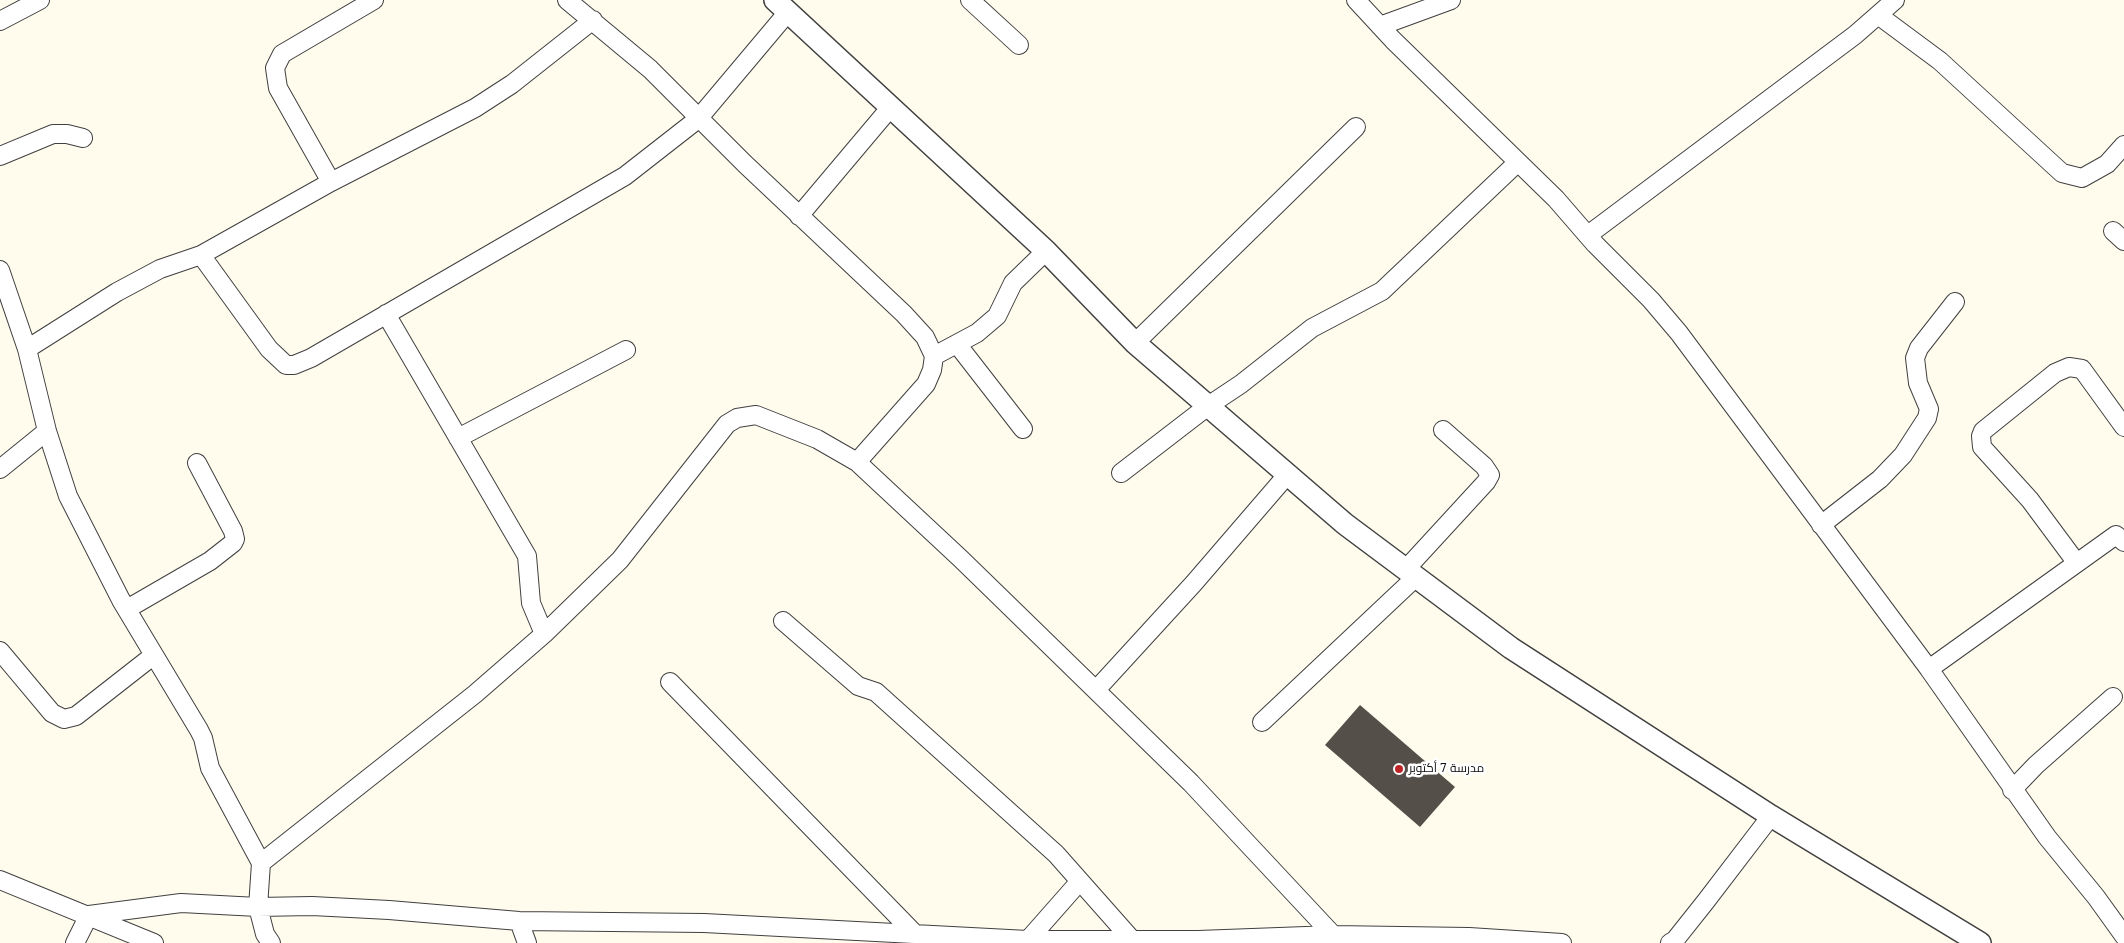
<!DOCTYPE html>
<meta charset="utf-8">
<style>
body{margin:0}
canvas{display:block;background:#fffced}
</style>
<canvas width="2124" height="943"></canvas>
<script>
const ctx = document.querySelector('canvas').getContext('2d');
ctx.lineJoin = 'round';
function fill(path, color) { ctx.fillStyle = color; ctx.fill(path, 'evenodd'); }
const toPath = rows => new Path2D(rows.map(r => 'M' + r).join(''));
function trace(path, color, width, dash) { ctx.strokeStyle = color; ctx.lineWidth = width; ctx.lineCap = dash ? 'butt' : 'round'; ctx.setLineDash(dash || []); ctx.stroke(path); }
function drawText(font, color, halo, rows, align = 'center') {
  ctx.font = font + ' "Noto Serif",Cairo,serif'; ctx.lineWidth = 5; ctx.setLineDash([]); ctx.textBaseline = 'middle'; ctx.strokeStyle = halo; ctx.fillStyle = color; for (const [text, x, y, turn = 0] of rows) {
    ctx.save(); ctx.translate(x, y); ctx.rotate((+turn || 0) * Math.PI / 180); ctx.textAlign = isNaN(turn) ? turn : align; if (halo) ctx.strokeText(text, 0, 0); ctx.fillText(text, 0, 0); ctx.restore();
  }
}
const building = toPath([
 [1360,705,1455,787,1420,827,1325,745]
]);
const minor = toPath([
 [567,0,650,69,745,164,904,314,925,337,934,356,932,370,926,384,857,462],
 [970,0,1019,45],
 [1356,0,1393,40,1556,199,1595,244,1651,300,1679,333,1929,669,2047,837,2096,897,2124,936],
 [1878,15,1940,61,2062,173,2082,178,2107,164,2124,145],
 [0,21,40,0],
 [1380,26,1451,0],
 [0,156,53,134,67,134,83,138],
 [331,182,278,88,275,68,282,54,374,0],
 [799,216,890,108],
 [2113,231,2124,241],
 [1588,235,1855,35,1895,0],
 [201,255,269,349,286,365,294,365,311,358,625,176,698,119,788,12],
 [0,270,27,349,47,431,68,496,121,600,199,730,203,738,210,768,261,863,258,907,265,934,271,943],
 [386,314,527,556,531,603,544,634],
 [1135,343,1356,127],
 [957,344,1023,429],
 [27,349,117,292,160,269,201,255,331,182,475,108,512,84,593,20],
 [934,356,977,333,997,316,1013,283,1046,251],
 [458,438,626,350],
 [0,469,47,431],
 [1121,473,1208,406,1241,384,1312,328,1382,291,1518,162],
 [1821,525,1880,479,1903,455,1927,418,1929,409,1918,383,1915,358,1919,348,1955,302],
 [2076,562,2030,500,1982,447,1981,436,1983,431,2055,373,2069,367,2082,369,2124,427],
 [1406,569,1486,482,1490,475,1484,466,1443,430],
 [127,609,210,561,233,543,235,539,233,531,197,463],
 [783,621,858,686,876,692,1056,854,1133,941],
 [0,651,52,713,64,719,76,716,154,655],
 [1929,669,2116,535,2124,542],
 [670,682,913,932],
 [1096,690,1194,583,1287,475],
 [1262,722,1416,577],
 [2012,790,2036,765,2113,697],
 [261,863,475,694,544,634,620,560,727,424,737,418,756,415,817,439,857,462,961,559,1191,783,1333,935],
 [0,880,154,943],
 [519,921,527,943],
 [1028,940,1080,881],
 [75,943,89,915,181,903,258,907,312,906,389,910,519,921,704,923,1028,940,1198,940,1333,935,1469,937,1562,943],
 [1670,943,1675,940,1706,901,1771,816]
]);
const tertiary = toPath([
 [775,0,1046,251,1135,343,1345,524,1511,648,1771,816,1980,943]
]);
const markers = [
 [1399,769,5,"#bc2526"]
];
const poiNames = [
 ["مدرسة 7 أكتوبر",1409,769]
];
fill(building, '#554f49');
trace(minor, '#404040', 20);
trace(tertiary, '#404040', 24);
trace(minor, '#fff', 18);
trace(tertiary, '#fff', 21);
for (const [x, y, r, color] of markers) { const dot = new Path2D(); dot.arc(x, y, r, 0, 2 * Math.PI); ctx.fillStyle = color; ctx.fill(dot); trace(dot, '#fff', 2); }
drawText('12px', '#0d0d0d', '#fff', poiNames, 'left');
</script>
